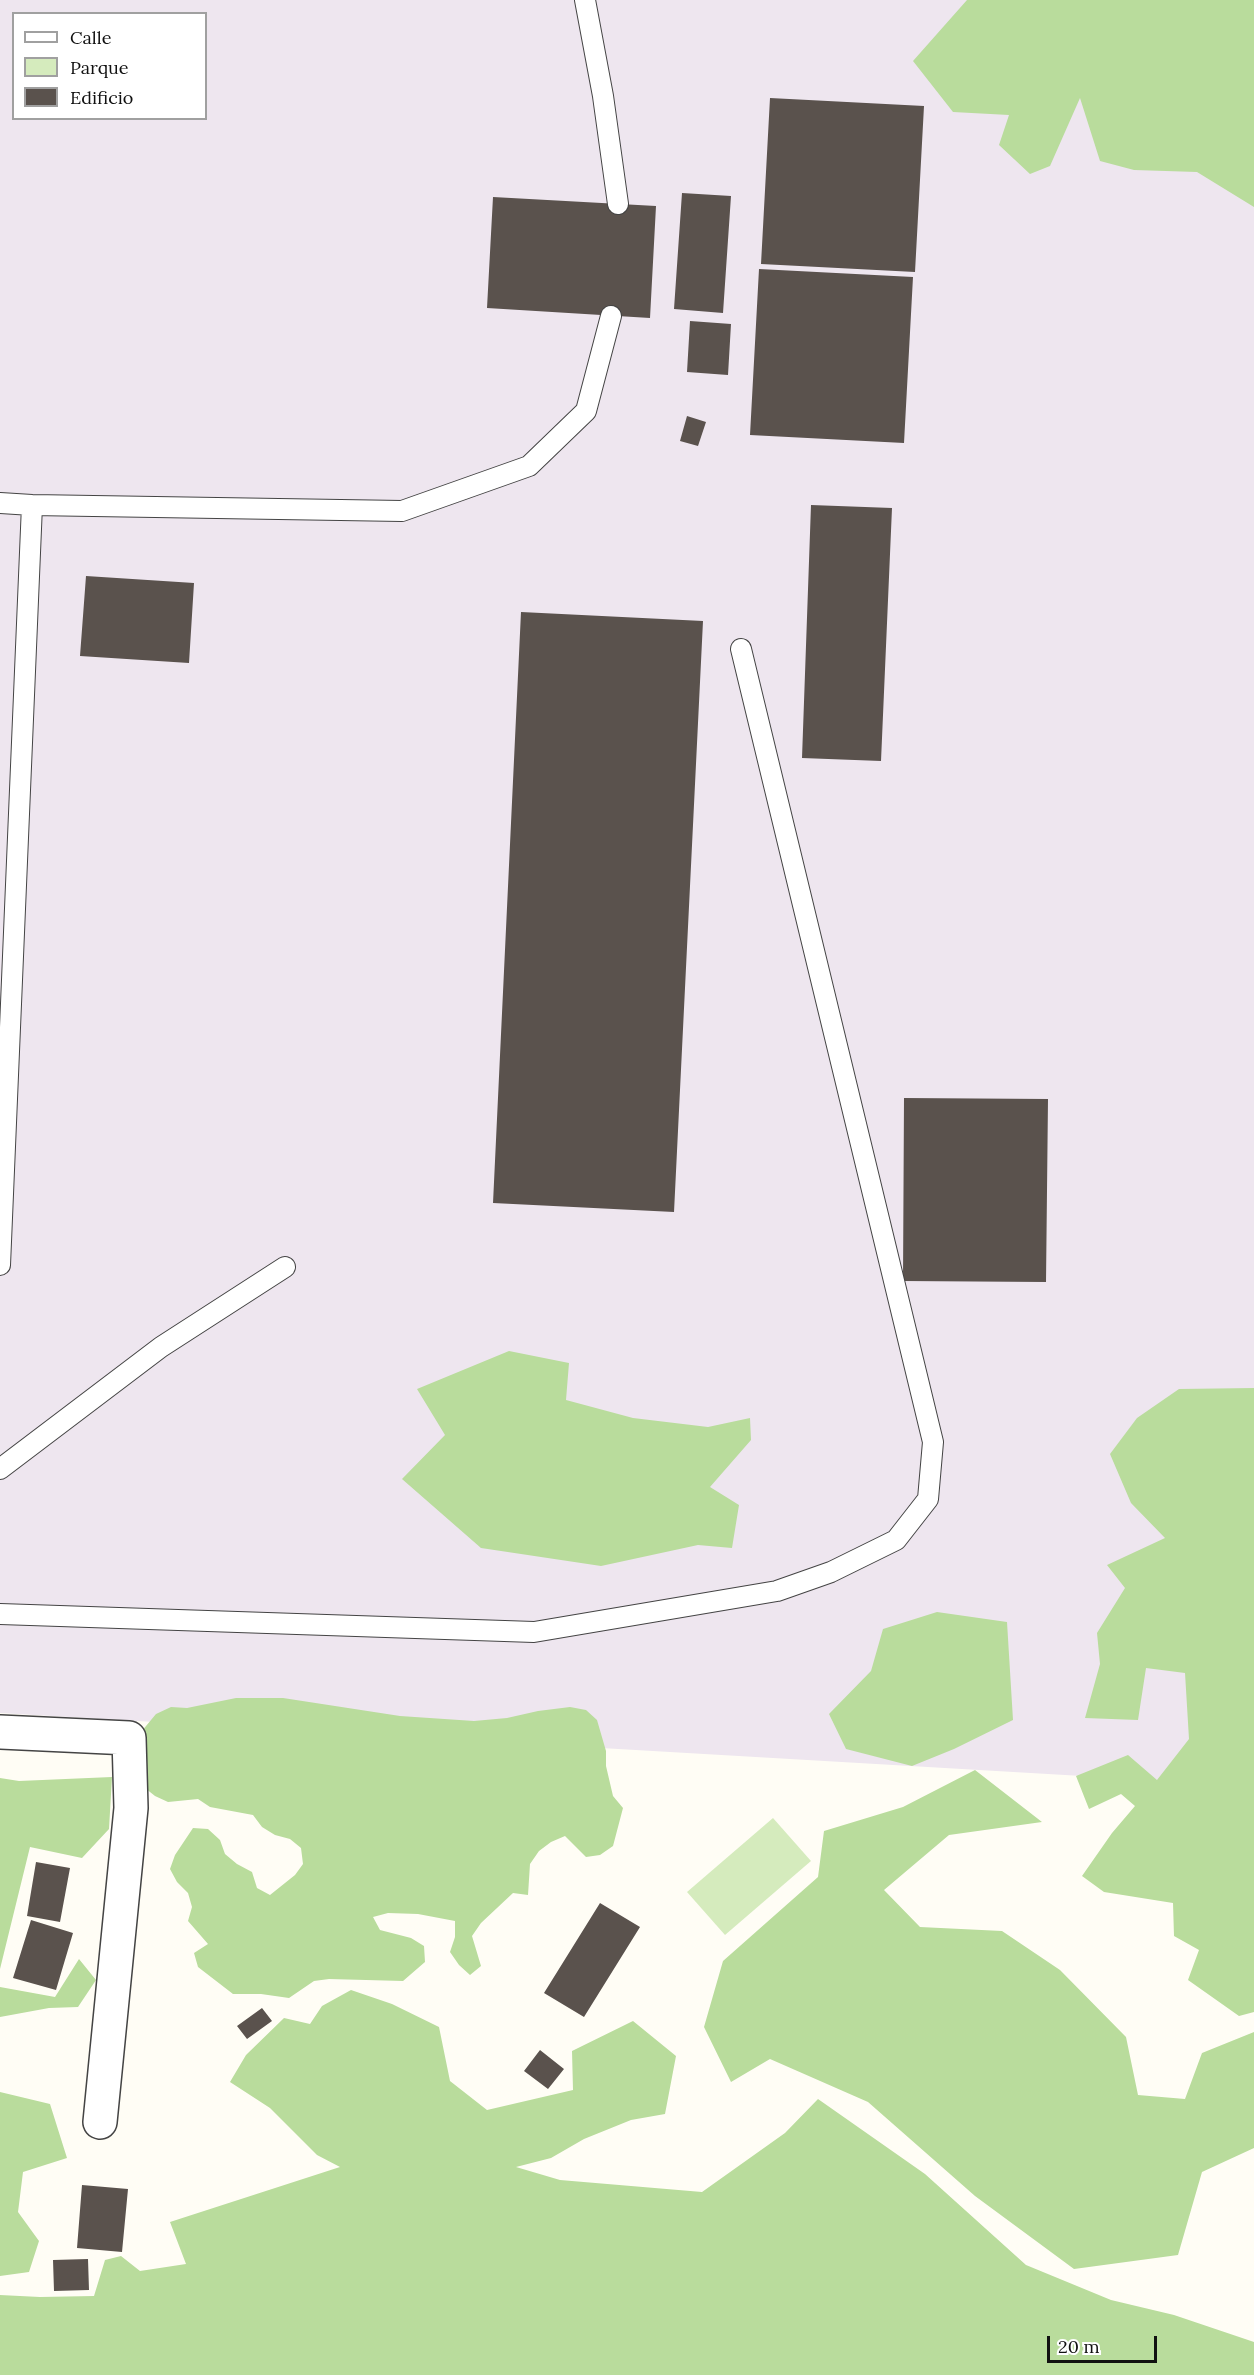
<!DOCTYPE html>
<style>
body{margin:0}
#map{position:relative;width:1254px;height:2375px;overflow:hidden;background:#fffdf5;font-family:Lora,serif}
canvas{display:block}
.legend{position:absolute;left:12px;top:12px;width:195px;height:108px;box-sizing:border-box;background:#fff;border:2px solid #a0a0a0;margin:0;padding:8px 10px;list-style:none;font-size:18px;color:#111}
.legend li{display:flex;align-items:center;gap:12px;height:30px}
.legend b{width:30px;border:2px solid #a0a0a0}
.scale{position:absolute;left:1047px;top:2336px;width:110px;height:27px;box-sizing:border-box;border:3px solid #111;border-top:0;padding-left:8px;font-size:18px;line-height:21px;white-space:nowrap;color:#111;-webkit-text-stroke:4px #fff;paint-order:stroke}
</style>
<div id="map">
<canvas width="1254" height="2375"></canvas>
<ul class="legend">
<li><b style="height:8px;background:#fff"></b>Calle</li>
<li><b style="height:16px;background:#d5ebbd"></b>Parque</li>
<li><b style="height:16px;background:#5a524d"></b>Edificio</li>
</ul>
<div class="scale">20 m</div>
</div>
<script>
const ctx = document.querySelector('canvas').getContext('2d');
ctx.lineJoin = 'round';
function fill(path, color) { ctx.fillStyle = color; ctx.fill(path, 'evenodd'); }
const toPath = rows => new Path2D(rows.map(r => 'M' + r).join(''));
function trace(path, color, width, dash) { ctx.strokeStyle = color; ctx.lineWidth = width; ctx.lineCap = dash ? 'butt' : 'round'; ctx.setLineDash(dash || []); ctx.stroke(path); }
const industrial = toPath([
 [0,0,1105,0,1254,102,1254,1786,0,1713],
 [14,14,206,14,206,118,14,118]
]);
const green = toPath([
 [773,1818,811,1861,725,1935,687,1892]
]);
const forest = toPath([
 [967,0,1254,0,1254,207,1197,172,1134,170,1100,161,1080,98,1050,166,1030,174,999,145,1009,115,953,112,913,61],
 [509,1351,569,1363,566,1400,633,1418,708,1427,750,1418,751,1440,710,1487,739,1505,732,1548,698,1545,601,1566,481,1548,402,1479,445,1435,417,1389],
 [1254,1388,1254,2012,1239,2016,1188,1980,1199,1950,1174,1936,1173,1903,1104,1892,1082,1876,1112,1833,1135,1806,1121,1794,1089,1809,1076,1776,1128,1755,1157,1780,1189,1739,1185,1673,1146,1668,1138,1720,1085,1718,1100,1664,1097,1633,1125,1588,1107,1565,1165,1538,1131,1503,1110,1454,1137,1418,1179,1389],
 [937,1612,1007,1622,1013,1720,954,1749,912,1766,846,1749,829,1714,871,1671,883,1629],
 [236,1698,283,1698,400,1716,474,1721,507,1718,538,1711,570,1707,586,1710,597,1720,606,1751,606,1766,613,1796,623,1808,613,1846,600,1855,586,1857,565,1836,551,1842,539,1851,530,1864,528,1895,513,1893,481,1923,472,1936,481,1966,470,1975,459,1965,450,1952,455,1937,455,1921,418,1914,388,1913,373,1917,380,1930,411,1938,424,1946,425,1962,403,1981,329,1979,314,1981,289,1998,261,1994,233,1994,198,1967,194,1953,208,1944,188,1921,192,1907,188,1893,177,1882,170,1869,175,1855,193,1828,208,1829,220,1840,225,1854,237,1864,252,1872,257,1888,270,1895,295,1875,303,1864,301,1848,290,1839,275,1835,262,1827,253,1815,210,1807,198,1799,168,1802,155,1796,130,1776,136,1738,156,1714,171,1707,187,1708],
 [975,1770,1042,1822,949,1835,884,1890,920,1927,1002,1931,1060,1970,1126,2037,1138,2095,1185,2099,1202,2053,1254,2032,1254,2148,1202,2172,1178,2255,1074,2269,975,2196,868,2102,770,2059,731,2082,704,2027,723,1961,818,1877,824,1831,903,1807],
 [112,1777,109,1829,82,1858,30,1847,0,1969,0,1778,19,1781],
 [79,1959,96,1980,78,2007,49,2008,0,2017,0,1987,55,1997],
 [351,1990,392,2004,439,2027,450,2081,487,2110,573,2090,572,2051,633,2021,676,2056,665,2114,631,2120,584,2139,551,2158,516,2167,560,2180,702,2192,785,2133,818,2099,925,2174,1026,2265,1111,2300,1174,2315,1254,2342,1254,2375,0,2375,0,2295,40,2297,94,2296,105,2260,121,2256,140,2271,186,2264,170,2222,340,2167,317,2155,270,2108,230,2082,246,2055,284,2018,310,2024,322,2006],
 [0,2092,50,2104,67,2158,23,2172,18,2212,39,2241,29,2272,0,2276]
]);
const building = toPath([
 [770,98,924,106,915,272,761,264],
 [682,193,731,196,723,313,674,309],
 [493,197,656,206,650,318,487,308],
 [759,269,913,277,904,443,750,435],
 [690,321,731,324,728,375,687,372],
 [687,416,706,422,698,446,680,441],
 [811,505,892,508,881,761,802,758],
 [86,576,194,583,189,663,80,656],
 [521,612,703,621,674,1212,493,1203],
 [904,1098,1048,1099,1046,1282,903,1281],
 [36,1862,70,1868,60,1922,27,1916],
 [600,1903,640,1927,584,2017,544,1993],
 [31,1920,73,1933,56,1990,13,1978],
 [262,2008,272,2021,247,2039,237,2026],
 [540,2050,564,2069,548,2089,524,2071],
 [82,2185,128,2189,122,2252,77,2248],
 [88,2259,89,2290,54,2291,53,2260]
]);
const service = toPath([
 [585,0,603,96,618,204],
 [0,503,32,505,402,511,529,466,586,411,611,316],
 [0,1265,32,505],
 [0,1469,161,1347,285,1267],
 [0,1614,534,1632,777,1591,831,1572,896,1540,928,1499,933,1442,741,649]
]);
const minor = toPath([
 [0,1732,129,1738,131,1808,100,2122]
]);
fill(industrial, '#eee6ef');
fill(green, '#d5ebbd');
fill(forest, '#b9dc9c');
fill(building, '#5a524d');
trace(service, '#444', 22);
trace(minor, '#444', 36);
trace(service, '#fff', 20);
trace(minor, '#fff', 33);
</script>
